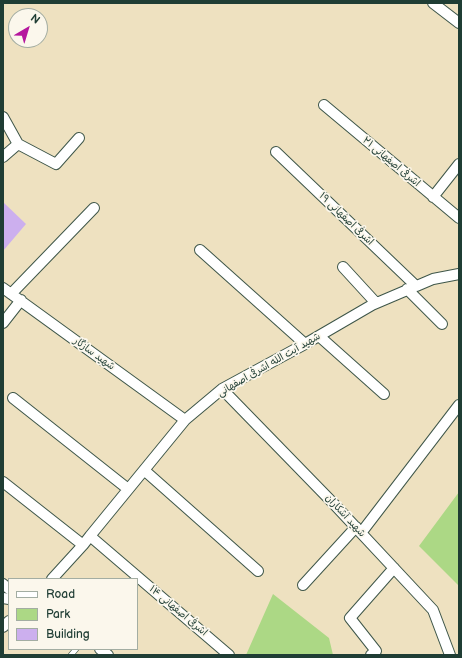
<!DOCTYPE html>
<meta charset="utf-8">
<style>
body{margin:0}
#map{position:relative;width:462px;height:658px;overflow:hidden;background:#eee1c0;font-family:"Balsamiq Sans",sans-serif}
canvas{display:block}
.frame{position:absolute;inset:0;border:4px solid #1f3d34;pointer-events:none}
.legend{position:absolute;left:8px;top:578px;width:130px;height:72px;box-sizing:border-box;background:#fbf7ec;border:1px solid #a3ada2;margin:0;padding:5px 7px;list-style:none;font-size:12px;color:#1f3d34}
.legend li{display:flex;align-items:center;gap:8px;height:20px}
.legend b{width:20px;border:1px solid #a3ada2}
.north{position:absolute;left:8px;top:8px;width:40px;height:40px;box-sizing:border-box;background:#fbf7ec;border:1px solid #a3ada2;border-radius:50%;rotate:38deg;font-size:11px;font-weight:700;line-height:16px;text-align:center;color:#1f3d34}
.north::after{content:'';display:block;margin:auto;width:14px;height:18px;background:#b5179e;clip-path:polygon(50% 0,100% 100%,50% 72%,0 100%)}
</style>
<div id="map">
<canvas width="462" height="658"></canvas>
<div class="frame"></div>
<ul class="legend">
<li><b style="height:5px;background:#fff"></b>Road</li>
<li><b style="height:11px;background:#acd885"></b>Park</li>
<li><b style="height:11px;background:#ccafee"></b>Building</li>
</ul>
<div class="north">N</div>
</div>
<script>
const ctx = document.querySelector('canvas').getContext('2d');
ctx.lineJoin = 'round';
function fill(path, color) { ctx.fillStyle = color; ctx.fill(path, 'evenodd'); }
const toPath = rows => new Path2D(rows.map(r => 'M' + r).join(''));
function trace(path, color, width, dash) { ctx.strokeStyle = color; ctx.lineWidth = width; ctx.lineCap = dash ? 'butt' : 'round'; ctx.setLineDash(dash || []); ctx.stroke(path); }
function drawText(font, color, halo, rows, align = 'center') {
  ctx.font = font + ' "Balsamiq Sans","Playpen Sans Arabic",sans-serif'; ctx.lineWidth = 3.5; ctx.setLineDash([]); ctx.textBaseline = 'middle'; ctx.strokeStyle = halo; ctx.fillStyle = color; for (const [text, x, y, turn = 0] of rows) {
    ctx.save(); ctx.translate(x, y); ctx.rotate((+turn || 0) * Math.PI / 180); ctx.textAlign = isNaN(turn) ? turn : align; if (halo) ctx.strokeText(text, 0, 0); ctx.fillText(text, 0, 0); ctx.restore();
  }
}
const green = toPath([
 [459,492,459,586,419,546],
 [273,594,329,638,333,655,246,655]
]);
const building = toPath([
 [3,202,26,224,3,251]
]);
const lane = toPath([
 [71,655,76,649]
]);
const street = toPath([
 [433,3,459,23],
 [324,105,459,218],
 [3,117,18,144,3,157],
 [18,144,56,164,79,138],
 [276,152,416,286],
 [433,197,459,164],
 [200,250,305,344],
 [343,267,376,303],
 [3,288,185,420],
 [407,289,442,324],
 [11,294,94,208],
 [3,323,21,300],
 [319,336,384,394],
 [222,389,333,503,433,610,450,655],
 [13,398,128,489],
 [144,470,258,571],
 [3,482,83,545],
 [361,533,459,405],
 [90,536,229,655],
 [52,579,83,545,90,536,185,420,222,389,305,344,372,305,433,279,459,274],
 [3,584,9,589],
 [303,585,356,527],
 [3,598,9,599],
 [3,627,9,621],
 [100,649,108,655],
 [371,655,376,651,350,618,394,568]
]);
const streetNames = [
 ["اشرفی اصفهانی ۲۱",391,162,40],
 ["اشرفی اصفهانی ۱۹",346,219,44],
 ["شهید سازگار",94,354,36],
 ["شهید آیت الله اشرفی اصفهانی",269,365,-30],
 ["شهید آشکاران",345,516,47],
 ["اشرفی اصفهانی ۱۴",178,611,40]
];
fill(green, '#acd885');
fill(building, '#ccafee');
trace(lane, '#3e5649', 6);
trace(street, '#3e5649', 12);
trace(lane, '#fff', 5);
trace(street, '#fff', 10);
drawText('10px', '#1f3d34', '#fbf7ec', streetNames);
</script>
